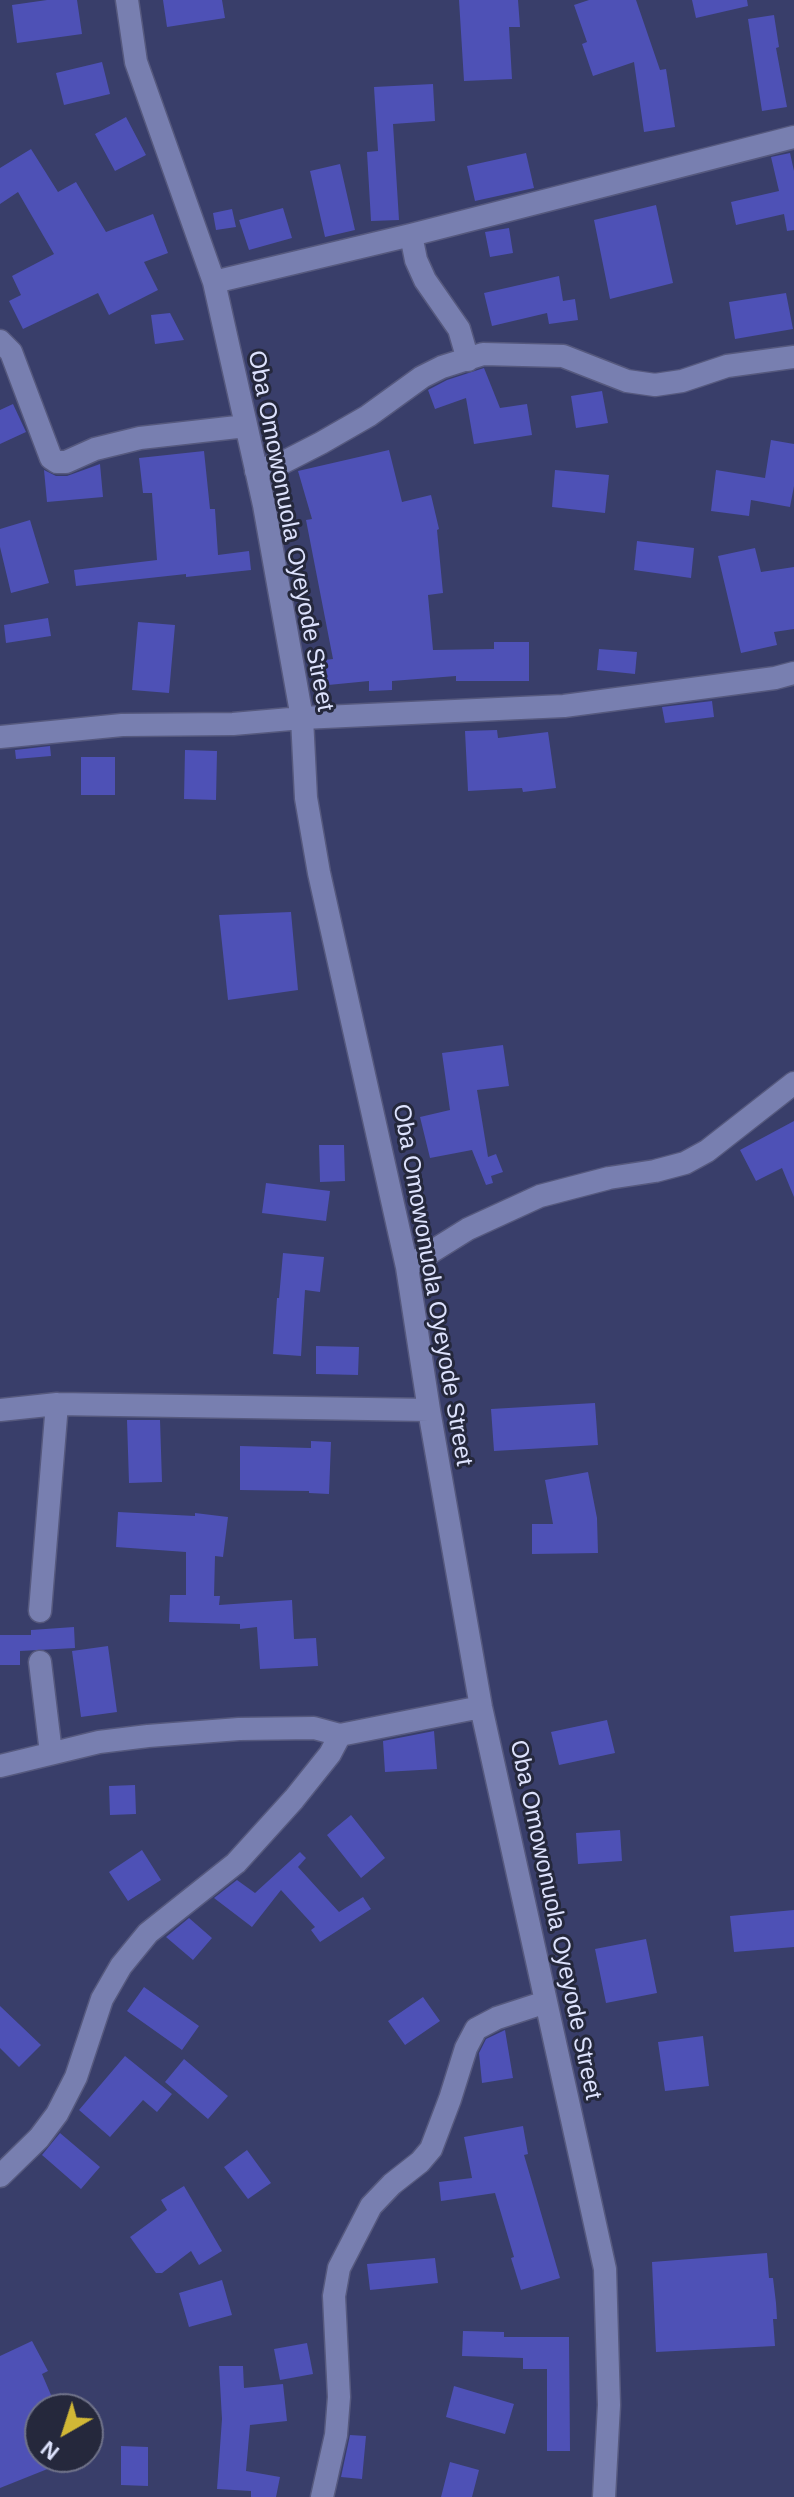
<!DOCTYPE html>
<style>
body{margin:0}
#map{position:relative;width:794px;height:2497px;overflow:hidden;background:#393e6a;font-family:Arial,sans-serif}
canvas{display:block}
.north{position:absolute;left:24px;top:2393px;width:80px;height:80px;box-sizing:border-box;background:#25283c;border:2px solid #6f7289;border-radius:50%;rotate:219deg;font-size:22px;font-weight:700;line-height:32px;text-align:center;color:#dde2fd}
.north::after{content:'';display:block;margin:auto;width:28px;height:36px;background:#d1b736;clip-path:polygon(50% 0,100% 100%,50% 72%,0 100%)}
</style>
<div id="map">
<canvas width="794" height="2497"></canvas>
<div class="north">N</div>
</div>
<script>
const ctx = document.querySelector('canvas').getContext('2d');
ctx.lineJoin = 'round';
function fill(path, color) { ctx.fillStyle = color; ctx.fill(path, 'evenodd'); }
const toPath = rows => new Path2D(rows.map(r => 'M' + r).join(''));
function trace(path, color, width, dash) { ctx.strokeStyle = color; ctx.lineWidth = width; ctx.lineCap = dash ? 'butt' : 'round'; ctx.setLineDash(dash || []); ctx.stroke(path); }
function drawText(font, color, halo, rows, align = 'center') {
  ctx.font = font + ' Arial,sans-serif'; ctx.lineWidth = 6; ctx.setLineDash([]); ctx.textBaseline = 'middle'; ctx.strokeStyle = halo; ctx.fillStyle = color; for (const [text, x, y, turn = 0] of rows) {
    ctx.save(); ctx.translate(x, y); ctx.rotate((+turn || 0) * Math.PI / 180); ctx.textAlign = isNaN(turn) ? turn : align; if (halo) ctx.strokeText(text, 0, 0); ctx.fillText(text, 0, 0); ctx.restore();
  }
}
const building = toPath([
 [47,0,77,0,82,34,17,43,12,5],
 [163,0,222,0,225,18,167,27],
 [459,0,518,0,520,27,509,27,512,79,464,81],
 [589,0,636,0,660,70,666,69,675,127,644,132,634,62,593,76,582,44,587,42,574,5],
 [692,0,747,0,748,6,696,18],
 [774,15,779,47,776,48,787,107,762,111,748,19],
 [102,62,110,94,64,105,56,73],
 [433,84,435,121,393,124,399,220,371,221,367,152,378,151,374,87],
 [126,117,146,155,115,171,95,134],
 [31,149,58,192,76,182,106,232,153,214,168,253,144,262,158,290,109,315,98,293,23,329,9,301,21,295,12,276,54,254,18,192,0,204,0,168],
 [526,153,534,188,475,201,467,166],
 [790,153,794,171,794,230,787,231,784,214,736,225,731,202,779,191,771,157],
 [340,164,355,230,325,237,310,171],
 [656,205,673,283,610,299,594,220],
 [283,208,292,238,249,250,239,220],
 [232,209,236,227,216,230,213,213],
 [509,228,513,253,490,257,485,232],
 [559,276,563,301,575,299,578,320,549,324,547,313,492,326,484,293],
 [786,293,793,329,735,339,729,302],
 [170,313,184,340,155,344,151,315],
 [484,368,500,408,527,404,532,435,474,444,466,398,435,409,428,390,447,380],
 [602,391,608,423,576,428,571,396],
 [13,404,26,432,0,444,0,410],
 [771,440,794,444,794,486,790,507,751,500,749,516,711,511,716,470,765,478],
 [389,450,402,502,431,495,439,529,437,530,443,593,428,595,433,650,494,649,494,642,529,642,529,681,456,681,456,676,392,681,392,690,369,691,369,681,318,686,315,661,333,659,306,520,312,519,298,471],
 [204,451,210,509,215,509,218,555,249,551,251,570,186,577,186,574,76,586,74,570,157,560,152,493,143,493,139,458],
 [100,464,103,497,47,502,44,470,56,476,67,476],
 [555,470,609,475,605,513,552,507],
 [30,520,49,583,11,593,0,547,0,529],
 [637,541,694,548,691,578,634,570],
 [755,548,761,572,794,567,794,629,774,632,777,645,741,653,718,556],
 [48,618,51,636,6,643,4,625],
 [138,622,175,625,169,693,132,690],
 [599,649,637,652,635,674,597,670],
 [712,701,714,717,665,723,662,707],
 [497,730,498,738,548,732,556,788,523,792,522,788,468,791,465,731],
 [50,746,51,756,16,759,15,750],
 [185,750,217,751,216,800,184,799],
 [81,757,115,757,115,795,81,795],
 [291,912,298,990,228,1000,219,915],
 [503,1045,509,1086,477,1090,488,1157,496,1154,503,1172,491,1176,493,1183,486,1185,472,1150,430,1158,420,1117,450,1110,442,1053],
 [794,1121,794,1197,782,1168,756,1181,740,1150],
 [319,1145,344,1145,345,1181,320,1182],
 [266,1183,330,1191,326,1221,262,1213],
 [283,1253,324,1257,320,1292,305,1290,301,1356,273,1354,277,1298,279,1298],
 [316,1346,359,1347,358,1375,316,1374],
 [595,1403,598,1445,494,1451,491,1409],
 [127,1420,160,1420,162,1482,129,1483],
 [311,1441,331,1442,329,1494,309,1493,309,1491,240,1490,240,1446,311,1448],
 [588,1472,597,1518,598,1553,532,1554,532,1524,553,1524,545,1480],
 [118,1512,195,1516,195,1513,228,1517,223,1557,215,1556,214,1596,220,1596,219,1605,292,1600,294,1639,316,1638,318,1666,260,1669,257,1627,240,1629,240,1624,169,1622,170,1595,186,1595,186,1552,116,1547],
 [74,1627,75,1648,20,1651,20,1665,0,1665,0,1635,31,1635,31,1630],
 [108,1646,117,1712,81,1717,72,1651],
 [607,1720,615,1753,559,1765,551,1732],
 [434,1731,437,1769,385,1772,383,1741],
 [135,1785,136,1814,110,1815,109,1786],
 [351,1815,385,1858,361,1878,327,1835],
 [620,1830,622,1861,578,1864,576,1833],
 [142,1850,161,1880,128,1901,109,1872],
 [300,1852,306,1858,298,1867,339,1912,363,1897,371,1909,320,1942,311,1930,315,1927,281,1890,252,1927,214,1898,237,1880,255,1893],
 [794,1910,794,1947,734,1952,730,1916],
 [189,1918,212,1938,193,1960,166,1937],
 [646,1939,657,1993,606,2003,595,1949],
 [144,1987,199,2026,182,2050,127,2011],
 [423,1997,440,2021,405,2045,388,2021],
 [0,2006,41,2045,19,2067,0,2048],
 [505,2030,513,2078,482,2083,479,2053,486,2039],
 [703,2036,709,2086,665,2091,658,2042],
 [125,2056,172,2094,157,2112,143,2100,110,2137,79,2110],
 [184,2059,228,2096,208,2119,165,2082],
 [523,2126,528,2154,524,2155,560,2278,521,2290,511,2258,514,2257,495,2193,441,2201,439,2182,472,2178,464,2137],
 [60,2133,100,2167,81,2189,42,2155],
 [247,2150,271,2183,248,2199,224,2167],
 [184,2186,222,2251,199,2265,191,2251,162,2273,156,2273,130,2237,167,2210,161,2200],
 [767,2253,769,2278,773,2278,776,2303,777,2319,773,2319,775,2346,656,2352,652,2262],
 [435,2258,438,2283,370,2290,367,2264],
 [222,2280,232,2315,189,2327,179,2293],
 [463,2331,504,2332,504,2337,569,2337,570,2451,547,2451,547,2369,523,2369,523,2358,462,2356],
 [32,2341,48,2371,42,2374,57,2409,40,2409,40,2457,75,2458,0,2488,0,2356],
 [307,2343,313,2374,280,2380,274,2349],
 [219,2366,243,2366,244,2388,283,2384,287,2421,250,2425,246,2471,280,2477,276,2497,251,2497,251,2491,217,2489,222,2419],
 [454,2386,514,2404,505,2434,446,2417],
 [350,2435,366,2436,362,2479,341,2477],
 [121,2446,148,2447,148,2486,121,2485],
 [450,2462,479,2470,472,2497,441,2497]
]);
const street = toPath([
 [127,0,136,62,214,282,264,505,302,718,306,798,319,873,407,1267,429,1410,481,1707,605,2269,609,2405,604,2497],
 [411,235,416,260,425,280,459,329,468,360],
 [214,282,411,235,794,137],
 [0,341,11,352,51,458,57,462,66,462,95,449,140,438,246,426],
 [256,471,282,463,321,443,368,416,422,377,442,367,483,354,563,356,627,381,655,385,682,381,727,366,794,357],
 [0,737,122,725,233,724,302,718,564,706,775,678,794,673],
 [407,1267,468,1229,540,1196,609,1178,655,1171,685,1163,707,1151,794,1083],
 [0,1410,57,1404,429,1410],
 [40,1611,57,1404],
 [40,1662,51,1753],
 [0,1766,99,1742,148,1736,239,1729,314,1728,340,1735,481,1707],
 [0,2176,39,2138,57,2114,76,2077,102,1999,121,1966,148,1933,236,1863,294,1799,330,1754,340,1735],
 [322,2497,336,2435,339,2397,334,2296,339,2268,371,2206,392,2184,420,2162,431,2149,450,2099,466,2048,476,2029,497,2018,546,2002]
]);
const streetNames = [
 ["Oba Omowonuola Oyeyode Street",290,531,79],
 ["Oba Omowonuola Oyeyode Street",432,1285,80],
 ["Oba Omowonuola Oyeyode Street",555,1920,78]
];
fill(building, '#4e51b6');
trace(street, '#56597e', 25);
trace(street, '#787fb0', 22);
drawText('24px', '#dde2fd', '#25283c', streetNames);
</script>
